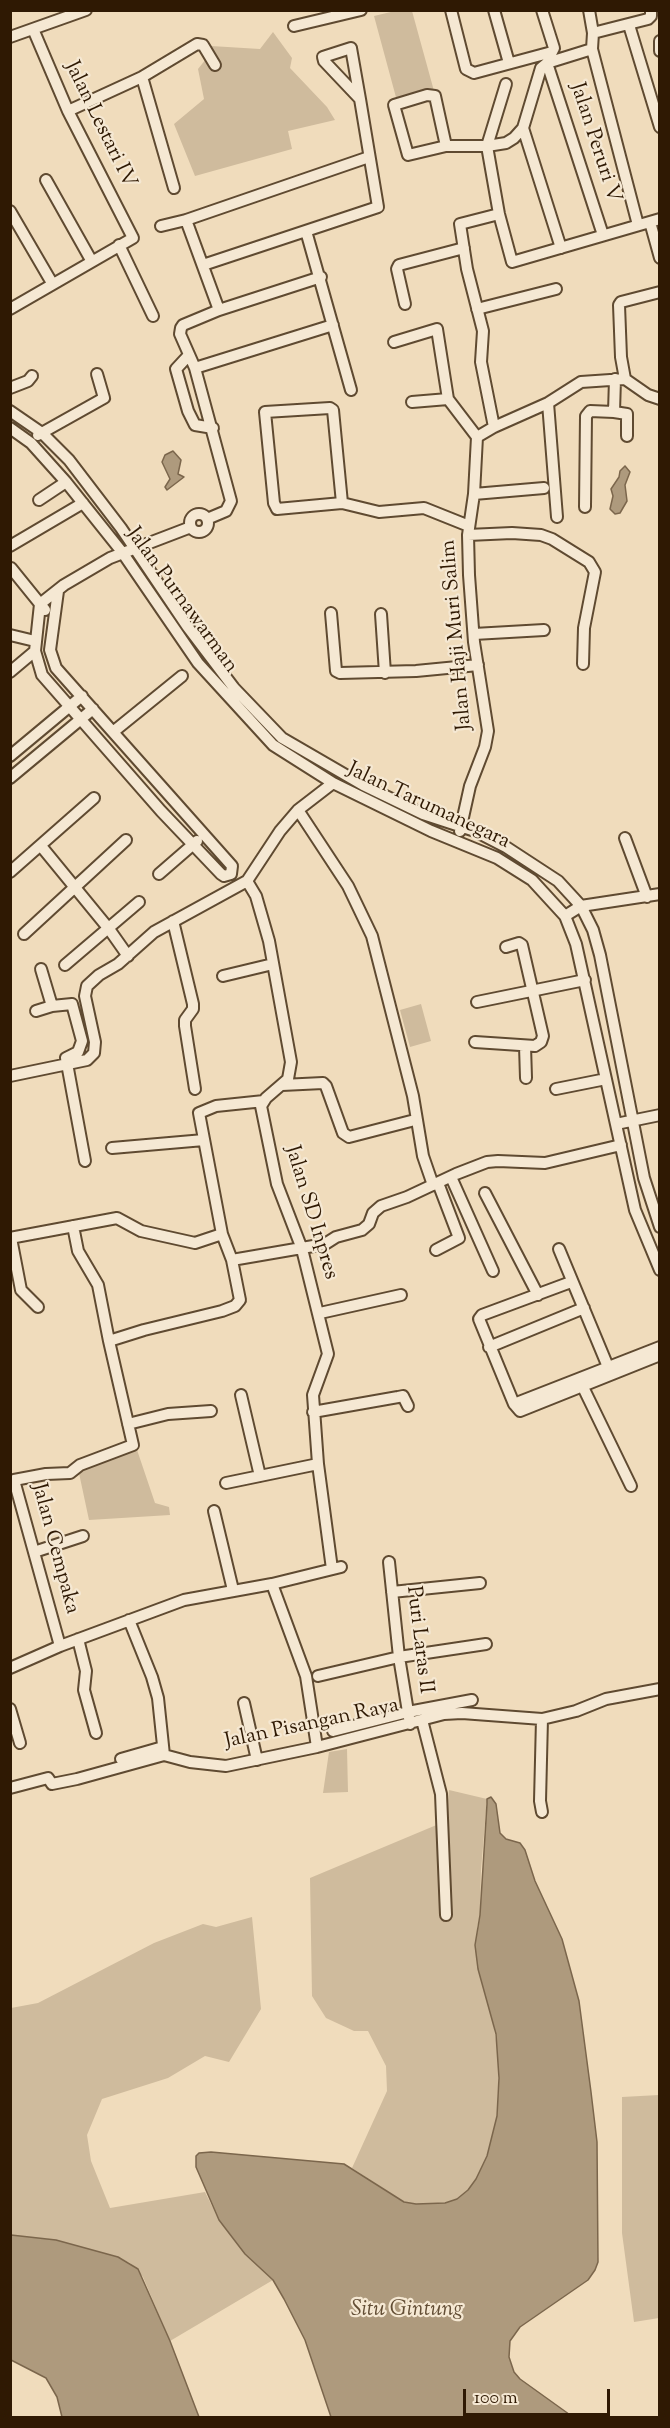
<!DOCTYPE html>
<style>
body{margin:0}
#map{position:relative;width:670px;height:2428px;overflow:hidden;background:#f0dcbc;font-family:"Sorts Mill Goudy",serif}
canvas{display:block}
.frame{position:absolute;inset:0;border:12px solid #2f1903;pointer-events:none}
.scale{position:absolute;left:463px;top:2389px;width:147px;height:27px;box-sizing:border-box;border:3px solid #2f1903;border-top:0;padding-left:8px;font-size:18px;line-height:21px;white-space:nowrap;color:#2f1903;-webkit-text-stroke:4px #f5e8d3;paint-order:stroke}
</style>
<div id="map">
<canvas width="670" height="2428"></canvas>
<div class="frame"></div>
<div class="scale">100 m</div>
</div>
<script>
const ctx = document.querySelector('canvas').getContext('2d');
ctx.lineJoin = 'round';
function fill(path, color) { ctx.fillStyle = color; ctx.fill(path, 'evenodd'); }
const toPath = rows => new Path2D(rows.map(r => 'M' + r).join(''));
function trace(path, color, width, dash) { ctx.strokeStyle = color; ctx.lineWidth = width; ctx.lineCap = dash ? 'butt' : 'round'; ctx.setLineDash(dash || []); ctx.stroke(path); }
function drawText(font, color, halo, rows, align = 'center') {
  ctx.font = font + ' "Sorts Mill Goudy",serif'; ctx.lineWidth = 4.5; ctx.setLineDash([]); ctx.textBaseline = 'middle'; ctx.strokeStyle = halo; ctx.fillStyle = color; for (const [text, x, y, turn = 0] of rows) {
    ctx.save(); ctx.translate(x, y); ctx.rotate((+turn || 0) * Math.PI / 180); ctx.textAlign = isNaN(turn) ? turn : align; if (halo) ctx.strokeText(text, 0, 0); ctx.fillText(text, 0, 0); ctx.restore();
  }
}
const green = toPath([
 [395,11,412,11,434,91,397,101,374,16],
 [273,32,292,58,290,68,327,107,335,120,288,131,292,149,195,176,174,124,204,99,198,69,210,54,211,46,260,49],
 [421,1004,431,1041,410,1047,400,1010],
 [135,1444,155,1503,169,1507,170,1515,89,1520,76,1459],
 [347,1749,348,1792,323,1793,329,1752],
 [449,1790,487,1799,481,1870,480,1915,477,1928,499,2058,497,2116,487,2156,477,2179,468,2190,457,2199,445,2203,416,2204,404,2202,352,2168,387,2091,386,2066,368,2031,354,2031,326,2018,312,1996,310,1878,446,1821],
 [252,1917,261,2009,229,2062,205,2056,168,2078,102,2099,87,2135,91,2161,110,2208,205,2192,219,2220,245,2254,273,2280,170,2341,143,2277,130,2263,118,2257,44,2238,22,2238,11,2235,11,2008,38,2003,154,1943,203,1924,216,1927],
 [659,2095,659,2318,634,2322,622,2233,622,2097]
]);
const water = toPath([
 [173,451,181,460,178,474,184,477,167,490,165,487,170,479,162,462,165,455,173,451],
 [625,466,630,472,625,485,627,501,620,513,615,514,610,509,613,496,611,489,619,477,620,471,625,466],
 [491,1797,496,1804,500,1833,506,1839,520,1843,525,1850,535,1881,562,1939,579,2001,591,2092,597,2142,598,2262,595,2270,588,2280,520,2327,510,2341,509,2357,514,2372,520,2379,573,2417,331,2417,305,2340,284,2299,273,2280,245,2254,219,2220,196,2167,196,2156,199,2153,211,2152,344,2164,404,2202,416,2204,445,2203,457,2199,468,2190,476,2179,487,2156,497,2116,499,2078,496,2034,478,1969,475,1945,480,1915,487,1804,487,1799,491,1797],
 [11,2235,56,2240,118,2257,138,2269,170,2341,199,2417,62,2417,57,2397,46,2378,11,2360,11,2235]
]);
const minor = toPath([
 [451,10,466,69,474,73,552,52,554,48,542,10],
 [494,10,509,63],
 [589,10,593,33,592,49,638,225],
 [629,25,660,127],
 [294,26,361,10],
 [593,33,648,19,651,16,651,10],
 [10,37,86,10],
 [660,41,660,51],
 [547,63,603,235],
 [142,77,174,188],
 [506,84,487,146,499,214,512,262,660,219],
 [68,111,142,77,197,44,203,45,215,65],
 [523,128,561,248],
 [446,146,435,96,427,95,394,105,408,155,446,146,487,146,506,143,514,138,523,128,541,68,547,63,592,49],
 [46,180,91,260],
 [10,211,52,283],
 [186,220,219,310],
 [650,222,660,258],
 [161,226,186,220,369,157],
 [306,231,351,390],
 [119,245,153,316],
 [203,265,378,207,360,99,324,61,323,57,351,48,360,99],
 [405,304,397,269,399,265,464,248],
 [10,309,133,238,68,111,33,29],
 [477,309,556,289],
 [394,342,437,329,448,399,477,437],
 [189,355,176,369,188,411,195,425,213,428],
 [195,368,333,325],
 [625,379,621,357,619,305,621,302,660,292],
 [10,388,28,381,32,376],
 [412,402,448,399],
 [548,403,557,517],
 [10,411,42,433,69,460,121,528,187,626,234,688,282,738,363,785,423,814,475,831,506,847,558,881,581,906,593,930,600,955,644,1178,660,1227],
 [614,412,627,414,627,436],
 [494,427,481,362,483,331,467,269,460,224,499,214],
 [10,428,31,443,66,482,122,552,198,663,273,745,333,783,431,831,497,858,532,880,565,916,576,944,635,1210,660,1270],
 [38,435,104,398,97,374],
 [474,494,544,488],
 [39,500,66,482],
 [342,503,333,410,330,408,265,412,274,503,277,509,342,503,379,512,424,508,469,526],
 [585,507,586,416,590,411,614,412,615,379],
 '190 523a9 9 0 1 1 18 0a9 9 0 1 1-18 0Z',
 [207,519,226,511,231,501,195,368,180,334,181,328,183,325,219,310,321,277],
 [468,535,512,533,541,535,552,539,589,562,595,572,584,628,583,664],
 [10,546,83,503],
 [11,568,45,610],
 [40,604,35,651,42,675,161,811,221,874,224,876,231,874,232,866,56,668,50,650,58,591],
 [40,604,64,585,110,558,191,527],
 [331,613,336,671,340,673,416,671,478,665],
 [381,614,385,673],
 [474,634,544,630],
 [10,635,35,641],
 [10,672,35,651],
 [113,732,182,676],
 [10,756,82,696],
 [10,778,93,709],
 [298,810,348,886,372,936,413,1096,423,1156,433,1185],
 [460,831,470,786,485,747,488,731,474,642,469,575,468,535,474,494,477,437,494,427,548,403,581,382,625,379,648,395,660,399],
 [625,838,647,897],
 [41,846,109,929,128,956],
 [10,872,94,798],
 [159,874,197,841],
 [247,881,256,896,269,941,291,1062,288,1079,266,1098,261,1106,277,1184,302,1249,328,1354,313,1395,318,1464,332,1569],
 [565,916,581,906,660,894],
 [173,921,193,1004,193,1009,185,1020,185,1026,195,1089],
 [24,934,126,840],
 [65,965,139,902],
 [41,969,52,1006,72,1004,82,1041,78,1052,66,1058,85,1161],
 [223,976,273,964],
 [477,1002,585,980],
 [36,1011,52,1006],
 [475,1042,535,1046,541,1042,543,1036,522,945,519,943,506,947],
 [525,1046,526,1078],
 [10,1076,87,1060,94,1053,95,1042,85,996,87,986,99,975,118,964,154,932,247,881,280,831,298,810,333,783],
 [282,1085,323,1083,326,1086,343,1133,349,1137,411,1121],
 [556,1089,606,1079],
 [616,1124,660,1115],
 [112,1148,204,1140],
 [451,1177,493,1271],
 [485,1193,538,1295],
 [73,1226,78,1251,98,1285,109,1341],
 [222,1234,199,1113,216,1106,264,1101],
 [10,1238,117,1218,141,1231,195,1243,222,1234,232,1260,240,1300,235,1306,222,1311,144,1330,109,1341,133,1445,80,1465,70,1473,46,1474,14,1480,60,1646],
 [11,1238,21,1290,38,1307],
 [559,1249,611,1374],
 [436,1250,459,1238,438,1183],
 [232,1260,325,1244,336,1237,362,1230,369,1224,373,1213,381,1206,407,1197,456,1174,487,1162,498,1161,545,1163,621,1145],
 [320,1313,401,1295],
 [489,1347,584,1308],
 [660,1347,514,1404,520,1411,660,1355],
 [580,1381,631,1486],
 [241,1395,260,1476],
 [514,1404,479,1319,482,1315,571,1282],
 [313,1412,398,1397,403,1396,408,1406],
 [128,1424,168,1414,211,1411],
 [226,1483,318,1464],
 [214,1511,233,1590],
 [34,1552,83,1536],
 [389,1562,399,1657,410,1724],
 [272,1584,306,1676,317,1747],
 [392,1592,480,1583],
 [129,1620,152,1677,158,1698,164,1755],
 [78,1639,86,1671,84,1690,96,1733],
 [10,1668,60,1646,184,1600,272,1584,341,1567],
 [318,1676,399,1657,486,1644],
 [244,1703,257,1760],
 [10,1709,20,1743],
 [542,1719,540,1801,542,1812],
 [422,1720,441,1794,446,1915],
 [333,1731,408,1712,472,1700],
 [164,1755,190,1762,226,1766,317,1747,444,1714,462,1713,542,1719,576,1711,606,1699,660,1689],
 [121,1759,163,1747],
 [10,1788,48,1778,52,1784,77,1779,164,1755]
]);
const streetNames = [
 ["Jalan Lestari IV",99,125,64],
 ["Jalan Peruri V",594,143,72],
 ["Jalan Purnawarman",181,601,54],
 ["Jalan Haji Muri Salim",458,635,-95],
 ["Jalan Tarumanegara",428,807,25],
 ["Jalan SD Inpres",310,1213,73],
 ["Jalan Cempaka",54,1549,75],
 ["Puri Laras II",418,1640,83],
 ["Jalan Pisangan Raya",312,1725,-12]
];
const waterNames = [
 ["Situ Gintung",407,2311]
];
fill(green, '#cfbb9d');
fill(water, '#ae9a7d');
trace(water, '#7b664c', 1.5);
trace(minor, '#5f4a31', 14);
trace(minor, '#f5e8d3', 10);
drawText('21px', '#2f1903', '#f5e8d3', streetNames);
drawText('italic 22px', '#624d34', '#f5e8d3', waterNames);
</script>
